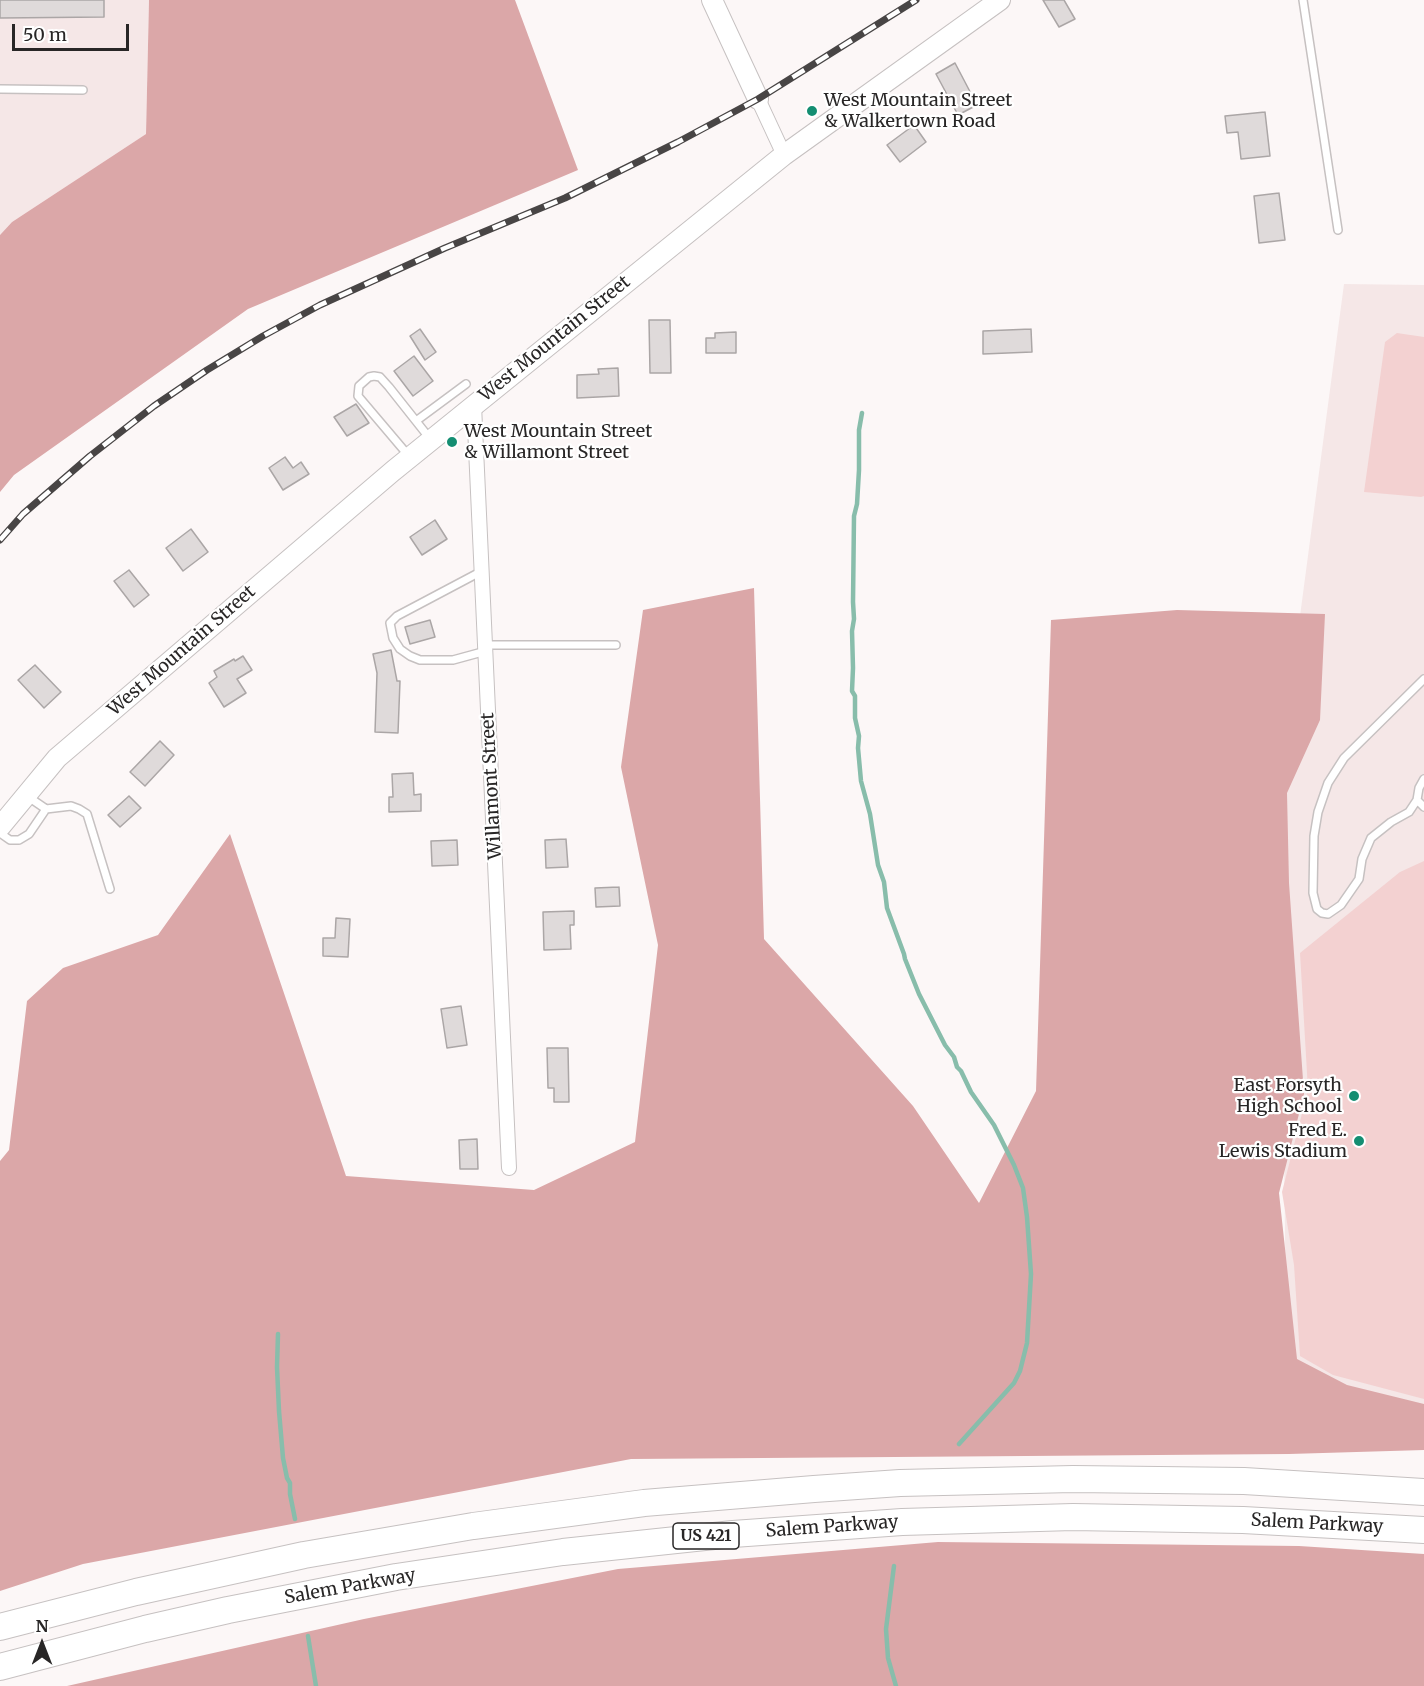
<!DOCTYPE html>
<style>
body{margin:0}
#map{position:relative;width:1424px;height:1686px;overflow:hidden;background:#fcf7f7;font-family:Merriweather,serif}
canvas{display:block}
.north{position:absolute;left:12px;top:1614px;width:60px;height:60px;-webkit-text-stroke:4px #fff;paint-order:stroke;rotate:0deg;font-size:16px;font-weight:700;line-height:24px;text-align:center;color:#282626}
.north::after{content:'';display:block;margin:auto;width:21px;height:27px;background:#282626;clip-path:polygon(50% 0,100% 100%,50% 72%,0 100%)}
.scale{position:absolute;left:12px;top:24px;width:117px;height:27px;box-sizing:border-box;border:3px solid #282626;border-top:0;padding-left:8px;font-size:18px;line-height:21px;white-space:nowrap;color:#282626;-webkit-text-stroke:4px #fff;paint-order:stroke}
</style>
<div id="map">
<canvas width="1424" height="1686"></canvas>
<div class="north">N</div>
<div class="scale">50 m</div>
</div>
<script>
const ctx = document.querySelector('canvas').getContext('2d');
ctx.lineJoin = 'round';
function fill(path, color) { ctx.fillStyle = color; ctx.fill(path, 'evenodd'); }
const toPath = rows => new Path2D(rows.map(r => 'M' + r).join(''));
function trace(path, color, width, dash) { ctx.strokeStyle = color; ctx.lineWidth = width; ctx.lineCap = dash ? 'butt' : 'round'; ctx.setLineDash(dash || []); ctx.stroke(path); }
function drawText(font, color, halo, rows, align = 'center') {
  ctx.font = font + ' Merriweather,serif'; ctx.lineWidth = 4.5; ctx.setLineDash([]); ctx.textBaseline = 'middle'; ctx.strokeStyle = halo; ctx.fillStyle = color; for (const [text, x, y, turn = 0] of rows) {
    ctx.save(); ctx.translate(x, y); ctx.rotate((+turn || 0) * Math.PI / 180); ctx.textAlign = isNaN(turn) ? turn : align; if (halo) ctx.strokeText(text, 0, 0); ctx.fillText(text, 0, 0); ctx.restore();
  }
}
const built = toPath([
 [0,0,149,0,146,134,12,222,0,235],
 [1344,284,1424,285,1424,1433,1287,1424,1280,767]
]);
const green = toPath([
 [1397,333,1424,337,1424,496,1421,497,1364,492,1385,342],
 [1424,861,1424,1399,1333,1375,1300,1356,1294,1265,1282,1192,1308,1090,1300,953,1400,872]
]);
const forest = toPath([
 [149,0,515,0,578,170,248,309,14,475,0,492,0,235,12,222,146,134],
 [754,588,764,939,913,1106,979,1203,1036,1091,1051,620,1177,610,1325,614,1320,720,1287,793,1289,883,1304,1094,1279,1193,1297,1359,1347,1385,1424,1404,1424,1450,1289,1454,631,1459,83,1564,0,1591,0,1161,9,1150,27,1001,63,968,158,935,230,834,346,1176,534,1190,635,1142,658,945,621,767,643,610],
 [938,1542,1299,1546,1424,1554,1424,1686,67,1686,364,1619,618,1569]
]);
const stream = toPath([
 [862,413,859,430,859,470,857,504,854,516,853,602,854,619,852,631,853,668,852,691,855,696,855,718,859,736,858,748,861,781,870,814,878,865,884,882,887,908,904,954,905,959,919,994,945,1045,954,1057,957,1067,961,1071,971,1092,994,1125,1014,1165,1023,1188,1027,1217,1031,1274,1027,1343,1020,1371,1014,1383,959,1444],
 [278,1334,277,1367,279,1411,283,1458,287,1478,290,1483,290,1494,295,1519],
 [894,1566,886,1629,888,1658,896,1686],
 [308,1636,316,1686]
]);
const building = toPath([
 [0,0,104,0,104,17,0,18,0,0],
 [1043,0,1064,0,1075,19,1059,27,1043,0],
 [955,63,977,105,958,115,936,74,955,63],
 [1265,112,1270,156,1241,159,1238,132,1227,133,1225,116,1265,112],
 [914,125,926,142,900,162,887,145,914,125],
 [1279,193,1285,240,1259,243,1254,196,1279,193],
 [649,320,670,320,671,373,650,373,649,320],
 [420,329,436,352,425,360,410,336,420,329],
 [1031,329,1032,352,983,354,983,331,1031,329],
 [736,332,736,353,706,353,706,338,715,338,715,333,736,332],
 [414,356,433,381,413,396,394,371,414,356],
 [618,368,619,396,577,398,577,375,599,374,598,369,618,368],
 [356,404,369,423,347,436,334,417,356,404],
 [285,457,293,468,301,462,309,474,283,490,269,468,285,457],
 [435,520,447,539,422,555,410,537,435,520],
 [191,529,208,552,183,571,166,548,191,529],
 [129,570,149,595,134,607,114,581,129,570],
 [430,620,435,637,410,644,405,627,430,620],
 [391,650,397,681,400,681,398,733,375,732,377,673,373,654,391,650],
 [243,656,252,670,237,679,246,693,224,707,209,683,217,677,214,671,234,659,235,661,243,656],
 [35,665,61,692,44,708,18,680,35,665],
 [160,741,174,755,145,786,130,772,160,741],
 [413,773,414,795,421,794,421,811,389,812,389,797,393,797,392,774,413,773],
 [129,796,141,808,120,827,108,815,129,796],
 [566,839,568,867,546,868,545,840,566,839],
 [457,840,458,865,432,866,431,841,457,840],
 [619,887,620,906,596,907,595,888,619,887],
 [574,911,574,925,570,925,571,949,544,950,543,912,574,911],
 [336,918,350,919,348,957,323,956,323,938,335,938,336,918],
 [461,1006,467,1045,447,1048,441,1009,461,1006],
 [547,1048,568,1048,569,1102,554,1102,554,1088,548,1088,547,1048],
 [477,1139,478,1169,460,1169,459,1140,477,1139]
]);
const lane = toPath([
 [1303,0,1338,230],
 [0,89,83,90],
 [416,421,466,384],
 [408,455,358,396,359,386,369,377,374,376,380,377,389,387,431,440],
 [482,571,397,616,390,623,393,638,400,649,410,656,420,660,453,660,486,651],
 [485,645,616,645],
 [1424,679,1344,758,1328,783,1318,812,1314,836,1313,893,1317,909,1322,913,1328,914,1341,905,1359,879,1362,859,1371,838,1391,822,1409,812,1417,800,1419,788,1424,779],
 [27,796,46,809,71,806,79,809,87,814,110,889],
 [1417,800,1424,807],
 [0,833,10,840,19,840,29,834,46,809]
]);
const street = toPath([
 [758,99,784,155],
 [474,405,509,1168]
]);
const secondary = toPath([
 [712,0,758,99],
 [0,827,57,758,393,471,784,155,1000,0]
]);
const highway = toPath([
 [0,1627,136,1592,304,1555,473,1526,644,1503,814,1489,900,1483,1073,1479,1244,1481,1424,1492],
 [0,1667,145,1629,228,1610,396,1577,563,1552,733,1534,902,1522,1073,1517,1243,1520,1424,1530]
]);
const rail = toPath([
 [0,540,23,514,90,456,154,406,207,370,263,336,320,305,445,248,565,198,678,142,758,99,916,0]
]);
const markers = [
 [812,111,6,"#148e72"],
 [452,442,6,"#148e72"],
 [1354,1096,6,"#148e72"],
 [1359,1141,6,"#148e72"]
];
const shields = [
 [706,1536,66]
];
const shieldNames = [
 ["US 421",706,1536]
];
const poiNames = [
 ["West Mountain Street",824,101],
 ["& Walkertown Road",824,122],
 ["West Mountain Street",464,432],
 ["& Willamont Street",464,453],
 ["East Forsyth",1342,1086,"right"],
 ["High School",1342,1107,"right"],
 ["Fred E.",1347,1131,"right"],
 ["Lewis Stadium",1347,1152,"right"]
];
const streetNames = [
 ["West Mountain Street",555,339,-39],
 ["West Mountain Street",182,651,-41],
 ["Willamont Street",492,786,-93],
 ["Salem Parkway",1317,1524,3],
 ["Salem Parkway",832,1527,-4],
 ["Salem Parkway",350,1587,-10]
];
fill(built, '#f5e7e7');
fill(green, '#f3d1d1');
fill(forest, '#dba7a8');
trace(stream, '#88bdab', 4.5);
fill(building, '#dfdada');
trace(building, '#aba6a6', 1.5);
trace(lane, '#c6c1c1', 10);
trace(street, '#c6c1c1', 16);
trace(secondary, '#c6c1c1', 22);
trace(highway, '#c6c1c1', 28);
trace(lane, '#fff', 7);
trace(street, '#fff', 14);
trace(secondary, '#fff', 20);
trace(highway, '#fff', 26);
trace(rail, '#484545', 7);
trace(rail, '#fff', 4.5, [14]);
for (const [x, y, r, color] of markers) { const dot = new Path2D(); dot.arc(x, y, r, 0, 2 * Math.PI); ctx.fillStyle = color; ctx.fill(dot); trace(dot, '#fff', 2); }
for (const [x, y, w] of shields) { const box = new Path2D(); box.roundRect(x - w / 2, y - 13, w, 26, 4.5); ctx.fillStyle = '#fff'; ctx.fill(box); trace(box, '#282626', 1.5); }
drawText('bold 16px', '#282626', null, shieldNames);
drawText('18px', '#282626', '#fff', poiNames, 'left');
drawText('18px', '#282626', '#fff', streetNames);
</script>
